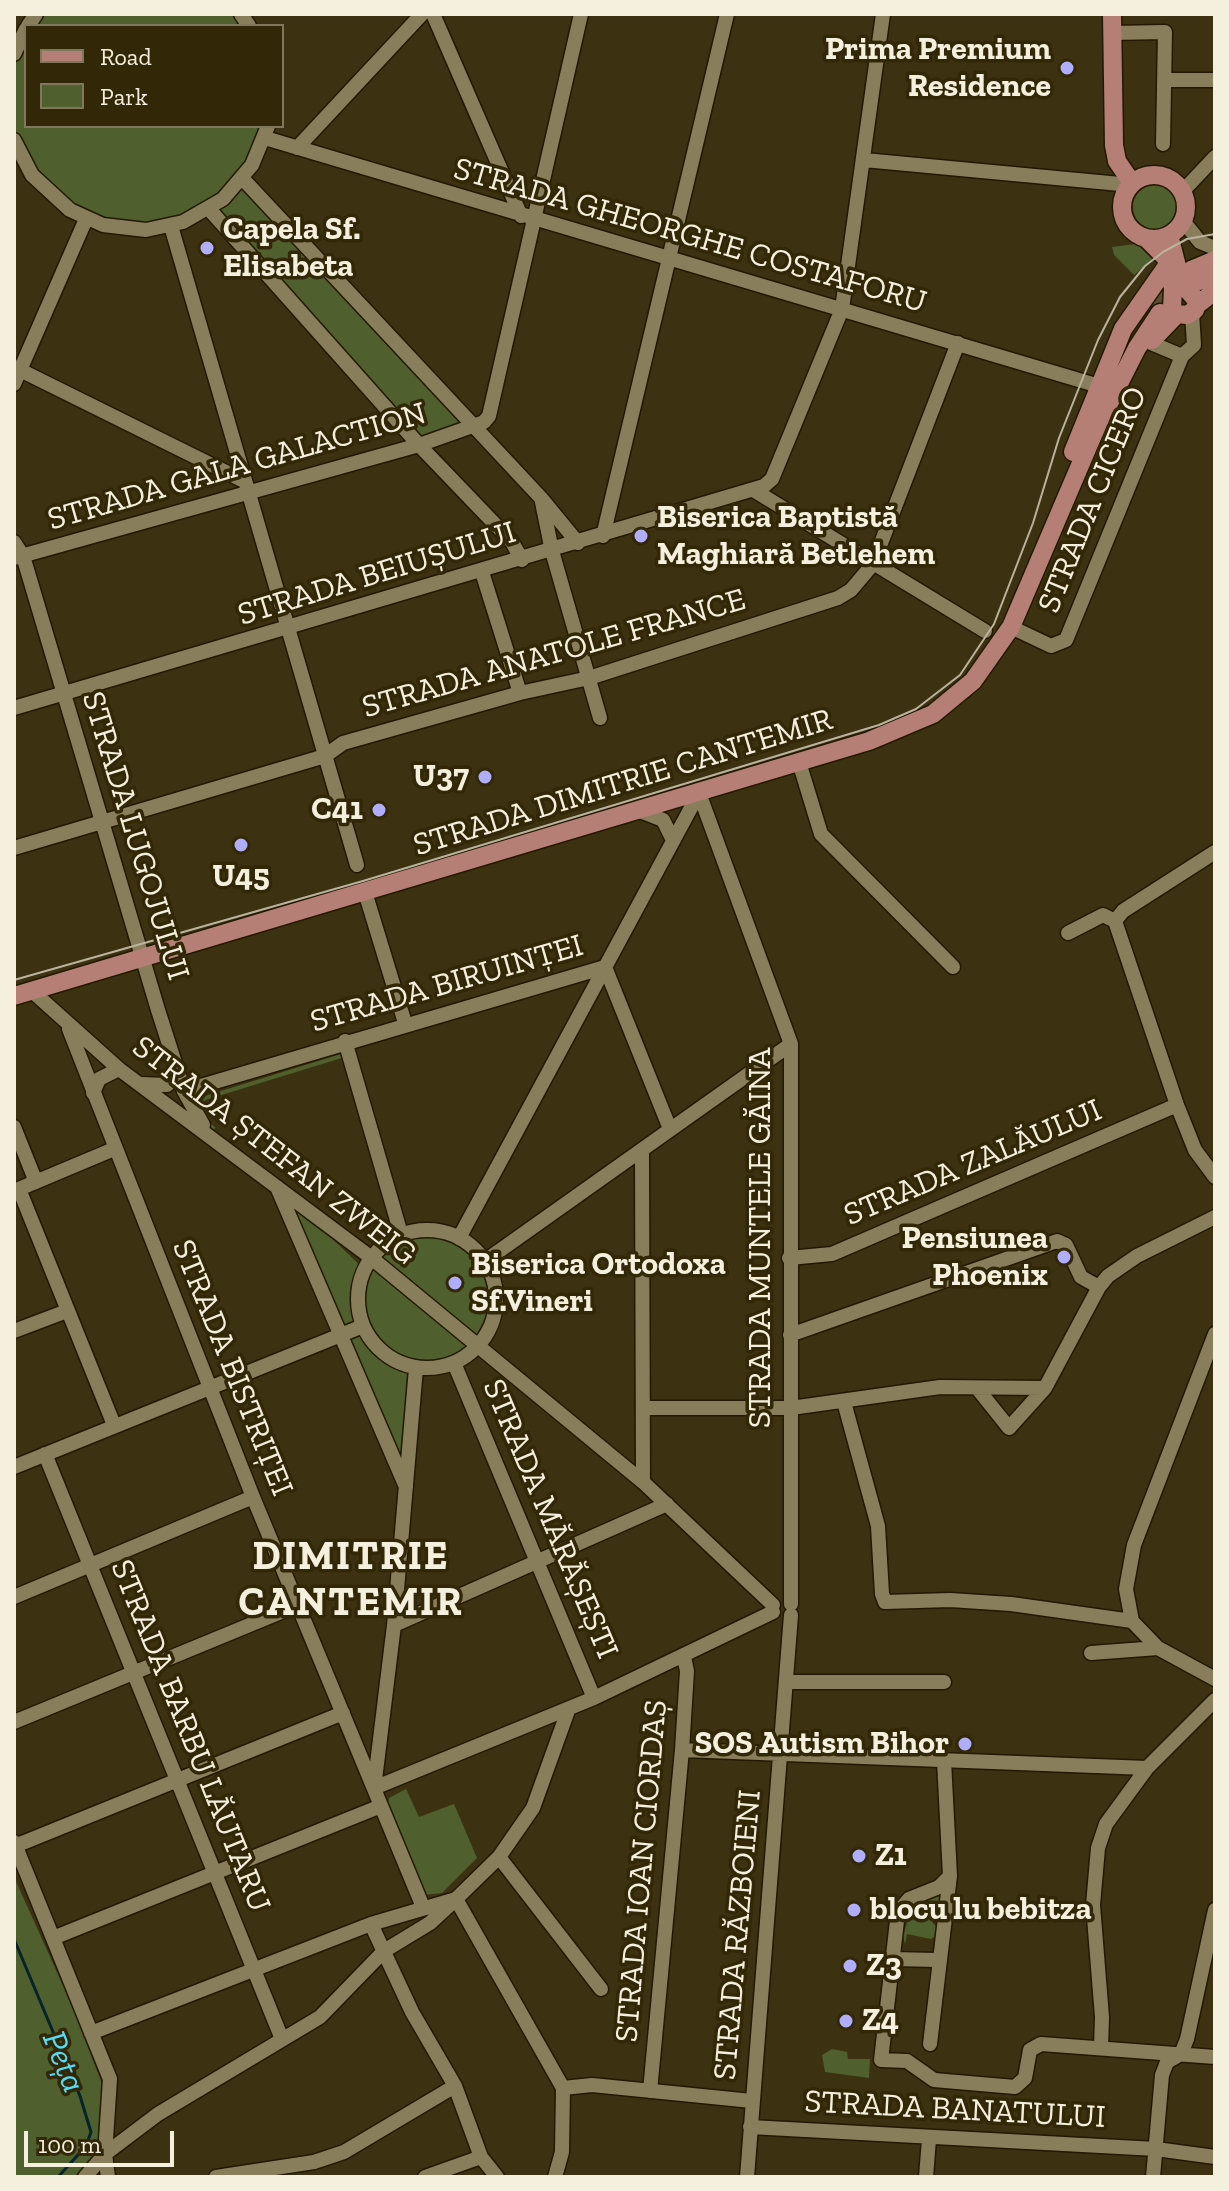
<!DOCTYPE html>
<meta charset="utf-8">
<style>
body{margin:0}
#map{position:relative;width:1229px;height:2191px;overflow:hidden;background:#3c3212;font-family:"Zilla Slab",serif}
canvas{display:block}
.frame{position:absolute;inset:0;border:16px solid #f5efdd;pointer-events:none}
.legend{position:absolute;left:24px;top:24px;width:260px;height:104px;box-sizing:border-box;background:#322807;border:2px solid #80785d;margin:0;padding:10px 14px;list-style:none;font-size:24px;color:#f5efdd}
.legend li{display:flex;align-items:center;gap:16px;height:40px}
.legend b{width:40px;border:2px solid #80785d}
.scale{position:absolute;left:24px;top:2131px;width:150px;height:36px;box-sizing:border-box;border:4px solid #f5efdd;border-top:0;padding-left:10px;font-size:24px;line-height:28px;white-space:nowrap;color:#f5efdd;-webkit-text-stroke:6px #322807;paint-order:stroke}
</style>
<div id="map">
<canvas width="1229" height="2191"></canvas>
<div class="frame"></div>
<ul class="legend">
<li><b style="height:10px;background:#b67f76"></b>Road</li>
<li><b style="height:22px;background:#4f5f2d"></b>Park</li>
</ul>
<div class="scale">100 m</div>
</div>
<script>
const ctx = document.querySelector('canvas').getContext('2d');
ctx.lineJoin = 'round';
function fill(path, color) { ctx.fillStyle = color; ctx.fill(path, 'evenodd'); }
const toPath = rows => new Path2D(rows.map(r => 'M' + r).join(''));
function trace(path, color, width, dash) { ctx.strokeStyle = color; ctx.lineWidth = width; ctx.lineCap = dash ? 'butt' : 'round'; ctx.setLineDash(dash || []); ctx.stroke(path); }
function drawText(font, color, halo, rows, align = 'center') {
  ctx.font = font + ' "Zilla Slab",serif'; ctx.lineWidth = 7; ctx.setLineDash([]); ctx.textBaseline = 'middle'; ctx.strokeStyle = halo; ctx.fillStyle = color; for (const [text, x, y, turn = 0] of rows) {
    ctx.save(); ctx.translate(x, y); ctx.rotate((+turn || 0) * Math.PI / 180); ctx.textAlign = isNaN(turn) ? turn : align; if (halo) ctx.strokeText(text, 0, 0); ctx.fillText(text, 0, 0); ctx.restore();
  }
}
const green = toPath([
 [36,14,241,14,249,26,28,26],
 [26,29,26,126,268,126,243,179,474,429,419,445,209,210,130,229,56,201,14,140,14,54],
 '1133 207a22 22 0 1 1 44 0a22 22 0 1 1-44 0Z',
 [1135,244,1149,249,1156,256,1134,275,1114,255,1112,247],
 [344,1053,345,1057,205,1100,209,1122,216,1128,211,1130,197,1113,192,1100],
 [277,1186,364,1269,391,1240,415,1231,430,1230,459,1238,473,1248,491,1272,496,1304,482,1341,454,1363,416,1368,408,1490],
 [406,1789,419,1817,454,1804,477,1858,442,1893,424,1895,387,1807,389,1798],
 [14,1877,70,2001,103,2086,99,2150,74,2177,14,2177],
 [943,1889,942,1908,932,1922,937,1927,937,1935,931,1939,907,1934,905,1944,903,1936,913,1903],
 [832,2049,847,2052,848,2059,870,2059,869,2078,825,2072,822,2055]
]);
const stream = toPath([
 [14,1939,80,2096,91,2132,86,2146,58,2177]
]);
const majorTunnel = toPath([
 [1151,303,1182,275]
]);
const minor = toPath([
 [241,14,249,26],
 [433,14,521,216],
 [28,26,36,14],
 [1112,33,1165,32,1163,144],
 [14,54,26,29],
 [1164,80,1215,80],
 [265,138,1099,386],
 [14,140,32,175,70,210,103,225,146,230,183,222,223,199,252,165,268,126],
 [297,148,422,14],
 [864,160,1131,185],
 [243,179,541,498,578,543],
 [1182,192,1215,157],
 [209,209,419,445,512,542,522,560],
 [1183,221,1200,242,1215,248],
 [171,226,357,865],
 [1151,343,1182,356],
 [14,367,242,480],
 [14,384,86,219],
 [755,491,985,631],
 [542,502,552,551,600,718],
 [603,536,727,14],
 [14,542,23,556,158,1010,184,1091,203,1125],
 [14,558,419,445,484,422,489,416,581,14],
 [482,572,520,693],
 [1011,627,1051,646,1066,640,1182,356,1194,345,1192,313],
 [14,708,764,486,772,479,842,309,883,14],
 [799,762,821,834,953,967],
 [699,793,791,1044,791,1604],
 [640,811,663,820,673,840],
 [14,848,325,756,343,743,520,693,589,678,838,598,851,590,873,564,958,343],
 [365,892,405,1023],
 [1115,921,1177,1105,1195,1150,1215,1177],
 [1115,921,1123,911,1215,852],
 [1068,933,1103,915,1115,921],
 [32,991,119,1069,369,1256,643,1482,773,1605],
 [69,1029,253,1497,423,1907],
 [345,1041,401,1234],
 [141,1084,167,1085,175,1076,177,1068],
 [184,1091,605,967,670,1129],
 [93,1093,99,1079,119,1069],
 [14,1127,36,1182],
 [642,1150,643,1482],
 [277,1187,406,1487],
 [19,1189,114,1425],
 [14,1191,114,1149],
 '358 1299a69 69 0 1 1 138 0a69 69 0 1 1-138 0Z',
 [459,1238,699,793],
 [789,1258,832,1254,1177,1105],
 [485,1261,791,1044],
 [14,1331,67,1311],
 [1215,1334,1134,1545,1126,1589,1132,1621,1158,1648,1215,1679],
 [790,1335,1057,1241,1066,1245,1081,1277,1099,1287],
 [454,1363,594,1698],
 [416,1368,394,1625,374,1788,594,1698,773,1612],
 [977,1388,1009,1428,1045,1388],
 [844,1402,878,1526,882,1594,885,1602,950,1600,1011,1604,1132,1621],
 [644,1408,791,1408,940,1387,1045,1388,1099,1287,1108,1276,1137,1256,1215,1217],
 [45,1454,282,2039],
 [14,1467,363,1326],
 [14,1597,253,1497],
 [394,1625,667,1504],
 [1091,1653,1158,1648],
 [786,1682,944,1682],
 [14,1722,298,1605],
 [682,1750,1147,1768],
 [14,1842,110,2079,105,2154,108,2177],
 [15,1846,343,1713],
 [499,1857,601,1989],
 [950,1876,939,1887,909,1899,898,1912,881,2060,907,2061,934,2080,1015,2087,1025,2078,1030,2050,1041,2044,1215,2057],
 [371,1924,412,2012,455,2086,481,2157,497,2177],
 [53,1938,381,1806],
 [891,1959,937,1960],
 [91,2033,371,1924,456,1899,499,1857,533,1808,569,1708],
 [930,2044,950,1876,944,1761],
 [1101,2048,1102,2017,1093,1905,1098,1848,1106,1824,1147,1768,1215,1700],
 [563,2088,592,2085,752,2101],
 [650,2091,682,1750,687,1671,684,1657],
 [750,2127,1156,2149,1215,2157],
 [85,2177,105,2154,158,2114,320,2017,384,1951,430,1923,456,1899,563,2088,562,2152,555,2177],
 [216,2177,314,2162,344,2152,455,2086],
 [425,2177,481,2157],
 [747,2177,791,1615],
 [926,2177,929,2139],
 [1153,2177,1162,2075,1167,2062,1181,2054,1187,2039,1215,1910]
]);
const major = toPath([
 [1112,14,1114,145,1117,161,1132,183],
 '1122 207a32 32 0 1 1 64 0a32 32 0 1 1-64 0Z',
 [1146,238,1166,258,1173,288,1172,309,1177,314,1187,315,1195,310,1197,301,1181,282,1169,235],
 [1191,270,1215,260],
 [1199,281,1215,273],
 [1197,305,1215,291],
 [1152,340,1177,314],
 [1073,452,1123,329,1167,266],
 [14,996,869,741,933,714,973,681,1011,627,1093,435,1137,348,1160,313]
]);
const tram = toPath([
 [14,980,363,881,879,725,916,709,960,675,994,624,1033,523,1059,438,1098,340,1120,297,1145,266,1163,252,1187,239,1215,234]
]);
const markers = [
 [1067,68,8,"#b0aefa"],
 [207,248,8,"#b0aefa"],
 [641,536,8,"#b0aefa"],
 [485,777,8,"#b0aefa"],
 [379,810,8,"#b0aefa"],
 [241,845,8,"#b0aefa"],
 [1064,1257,8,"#b0aefa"],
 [455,1283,8,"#b0aefa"],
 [965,1744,8,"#b0aefa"],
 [859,1856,8,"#b0aefa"],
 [854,1910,8,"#b0aefa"],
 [850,1966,8,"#b0aefa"],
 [846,2021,8,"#b0aefa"]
];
const poiNames = [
 ["Prima Premium",1051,50,"right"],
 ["Residence",1051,87,"right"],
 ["Capela Sf.",223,230],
 ["Elisabeta",223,267],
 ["Biserica Baptistă",657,518],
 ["Maghiară Betlehem",657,555],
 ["U37",469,777,"right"],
 ["C41",363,810,"right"],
 ["U45",241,877,"center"],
 ["Pensiunea",1048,1239,"right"],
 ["Phoenix",1048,1276,"right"],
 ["Biserica Ortodoxa",471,1265],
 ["Sf.Vineri",471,1302],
 ["SOS Autism Bihor",949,1744,"right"],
 ["Z1",875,1856],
 ["blocu lu bebitza",870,1910],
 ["Z3",866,1966],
 ["Z4",862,2021]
];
const streetNames = [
 ["STRADA GHEORGHE COSTAFORU",690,236,16],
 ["STRADA GALA GALACTION",237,467,-16],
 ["STRADA CICERO",1093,500,-68],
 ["STRADA BEIUȘULUI",377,574,-17],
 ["STRADA ANATOLE FRANCE",554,654,-16],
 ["STRADA DIMITRIE CANTEMIR",623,783,-17],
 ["STRADA LUGOJULUI",135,836,73],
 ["STRADA BIRUINȚEI",447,984,-16],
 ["STRADA ȘTEFAN ZWEIG",274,1151,38],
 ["STRADA ZALĂULUI",973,1163,-23],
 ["STRADA MUNTELE GĂINA",761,1238,-90],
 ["STRADA BISTRIȚEI",232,1368,68],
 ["STRADA MĂRĂȘEȘTI",550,1519,67],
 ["STRADA BARBU LĂUTARU",190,1736,68],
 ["STRADA IOAN CIORDAȘ",642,1871,-85],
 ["STRADA RĂZBOIENI",738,1935,-85],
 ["STRADA BANATULUI",955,2110,3]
];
const waterNames = [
 ["Peța",63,2062,68]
];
const districtNames = [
 ["DIMITRIE",351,1558],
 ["CANTEMIR",351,1604]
];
fill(green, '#4f5f2d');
trace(stream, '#06242a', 3);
trace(majorTunnel, '#584e30', 18, [18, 9]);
trace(minor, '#231900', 17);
trace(major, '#231900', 21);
trace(minor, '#897e5c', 14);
trace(major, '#b67f76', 18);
trace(tram, '#bab39d', 2);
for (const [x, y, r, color] of markers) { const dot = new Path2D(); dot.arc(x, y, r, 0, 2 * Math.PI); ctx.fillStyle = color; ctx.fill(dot); trace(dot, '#322807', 3); }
drawText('bold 32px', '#f5efdd', '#322807', poiNames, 'left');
drawText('32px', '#f5efdd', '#322807', streetNames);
drawText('italic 34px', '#56dbf7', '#322807', waterNames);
ctx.letterSpacing = '2px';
drawText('bold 40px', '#f5efdd', '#322807', districtNames);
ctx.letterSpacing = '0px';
</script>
